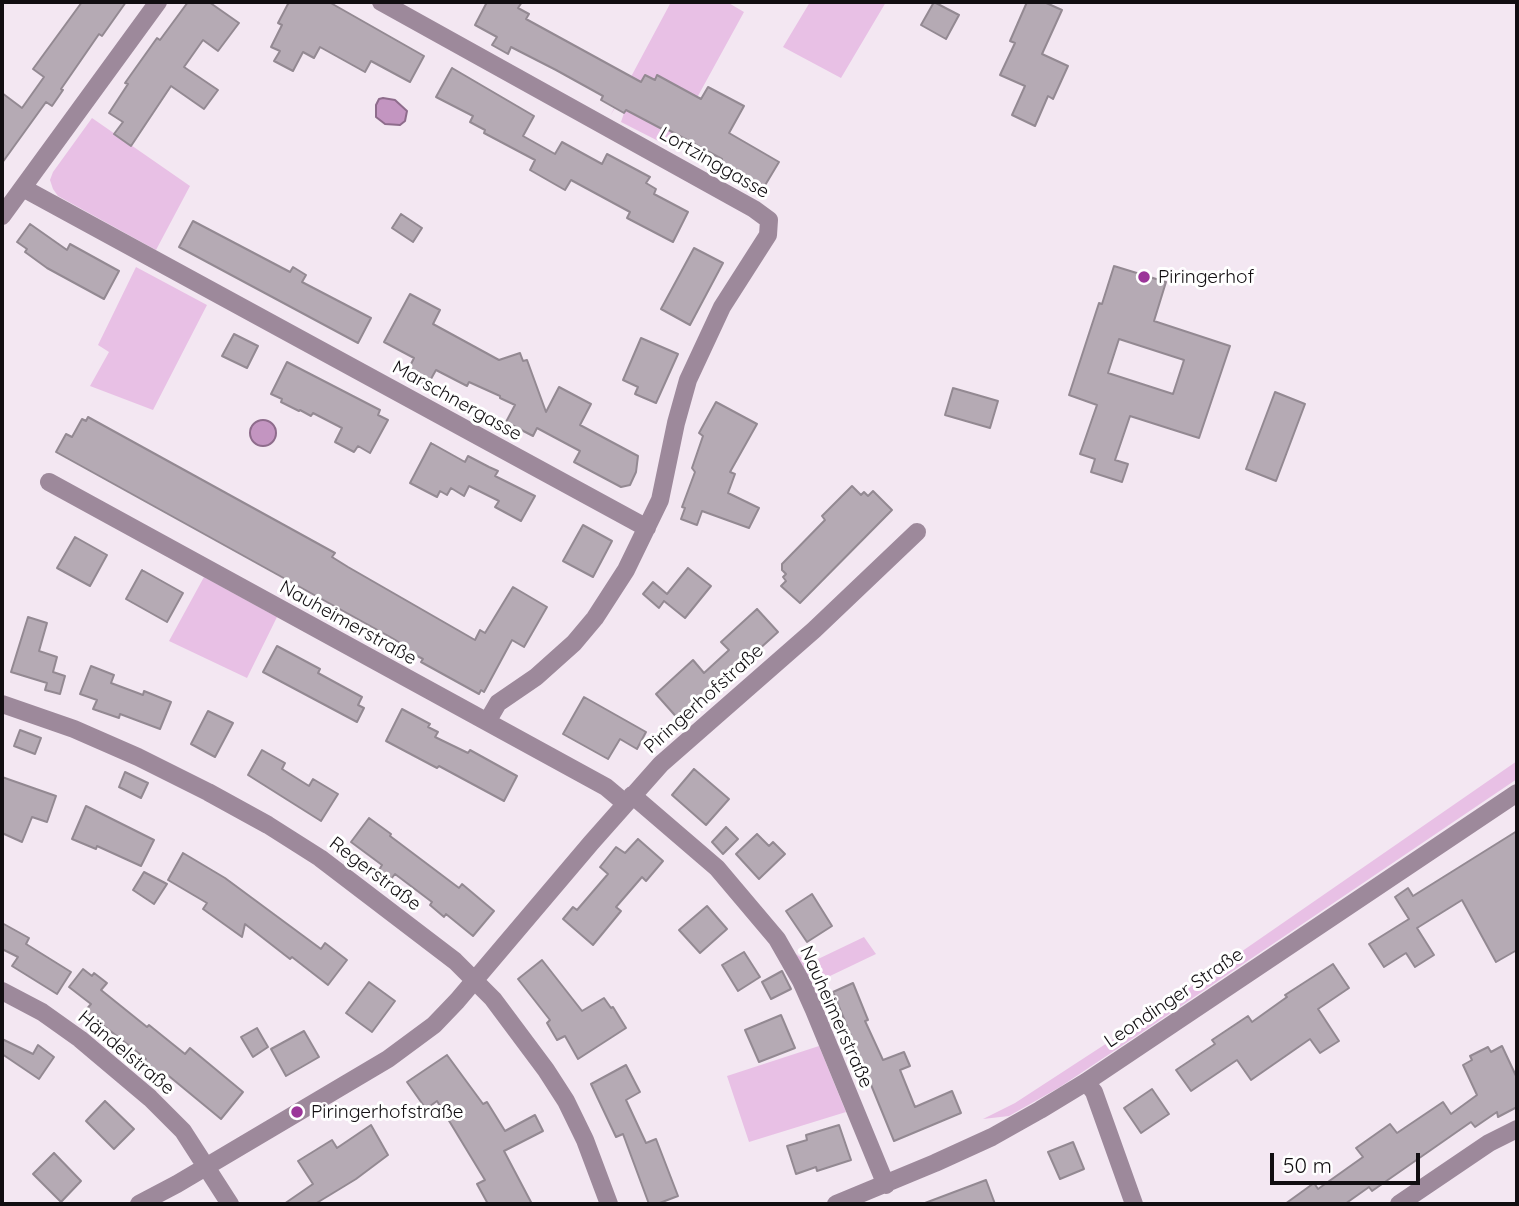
<!DOCTYPE html>
<meta charset="utf-8">
<style>
body{margin:0}
#map{position:relative;width:1519px;height:1206px;overflow:hidden;background:#f3e7f2;font-family:Quicksand,sans-serif}
canvas{display:block}
.frame{position:absolute;inset:0;border:4px solid #110e11;pointer-events:none}
.scale{position:absolute;left:1270px;top:1153px;width:150px;height:32px;box-sizing:border-box;border:4px solid #110e11;border-top:0;padding-left:9px;font-size:21px;line-height:24px;white-space:nowrap;color:#110e11;-webkit-text-stroke:5px #fff;paint-order:stroke}
</style>
<div id="map">
<canvas width="1519" height="1206"></canvas>
<div class="frame"></div>
<div class="scale">50 m</div>
</div>
<script>
const ctx = document.querySelector('canvas').getContext('2d');
ctx.lineJoin = 'round';
function fill(path, color) { ctx.fillStyle = color; ctx.fill(path, 'evenodd'); }
const toPath = rows => new Path2D(rows.map(r => 'M' + r).join(''));
function trace(path, color, width, dash) { ctx.strokeStyle = color; ctx.lineWidth = width; ctx.lineCap = dash ? 'butt' : 'round'; ctx.setLineDash(dash || []); ctx.stroke(path); }
function drawText(font, color, halo, rows, align = 'center') {
  ctx.font = font + ' Quicksand,sans-serif'; ctx.lineWidth = 6; ctx.setLineDash([]); ctx.textBaseline = 'middle'; ctx.strokeStyle = halo; ctx.fillStyle = color; for (const [text, x, y, turn = 0] of rows) {
    ctx.save(); ctx.translate(x, y); ctx.rotate((+turn || 0) * Math.PI / 180); ctx.textAlign = isNaN(turn) ? turn : align; if (halo) ctx.strokeText(text, 0, 0); ctx.fillText(text, 0, 0); ctx.restore();
  }
}
const green = toPath([
 [671,2,727,2,744,12,670,147,621,122,624,113,615,108,610,116],
 [810,2,886,2,841,78,783,47],
 [92,118,190,186,156,250,58,196,53,189,50,180,53,172],
 [136,267,207,305,153,410,90,386,109,352,98,345],
 [204,577,277,617,247,678,169,641],
 [1517,761,1517,779,1141,1033,1060,1087,1009,1116,983,1119,1015,1103,1144,1019],
 [864,937,876,954,830,976,822,983,818,999,796,954,806,961,816,960],
 [819,1046,846,1112,749,1142,727,1076]
]);
const water = toPath([
 [383,98,395,100,407,111,405,121,400,125,385,124,376,117,376,105,379,99,383,98],
 '250 433a13 13 0 1 1 26 0a13 13 0 1 1-26 0Z'
]);
const building = toPath([
 [82,2,126,2,102,36,99,34,61,89,63,90,52,106,46,102,2,163,2,93,22,108,44,77,33,69,82,2],
 [188,2,209,2,239,23,218,51,203,40,184,67,218,90,204,109,171,86,131,146,114,134,123,122,109,113,128,84,125,83,157,38,160,40,188,2],
 [289,2,329,2,424,56,410,82,371,61,365,72,320,47,314,58,303,52,293,71,274,61,280,51,271,47,282,25,278,23,289,2],
 [487,2,522,2,518,8,529,14,526,19,641,82,645,75,655,80,657,75,701,99,708,87,744,106,729,133,779,162,764,187,720,161,722,159,663,127,662,129,626,110,624,113,601,100,603,96,556,70,511,47,508,54,492,45,497,37,475,25,487,2],
 [934,2,959,15,946,39,921,25,934,2],
 [1027,2,1044,2,1062,10,1042,54,1068,66,1053,99,1048,96,1035,126,1012,115,1025,86,1000,75,1015,43,1010,41,1027,2],
 [452,68,534,116,523,136,555,154,562,142,602,164,607,154,650,177,646,183,656,189,654,194,688,212,673,242,627,218,630,212,571,180,565,190,530,170,535,160,484,133,485,130,470,122,473,116,436,97,452,68],
 [401,214,422,228,413,242,392,228,401,214],
 [193,221,290,272,293,267,306,275,302,282,371,318,358,343,179,247,193,221],
 [30,224,67,250,70,244,119,271,104,299,47,268,25,252,27,249,17,242,30,224],
 [694,248,723,263,690,325,661,309,694,248],
 [1114,266,1166,282,1154,321,1230,346,1199,438,1130,416,1115,460,1128,464,1122,482,1091,472,1095,459,1080,454,1097,405,1069,395,1099,303,1102,304,1114,266],
 [1119,339,1184,360,1173,394,1108,373,1119,339],
 [410,294,440,310,433,324,499,360,520,353,523,361,527,360,546,412,559,387,591,404,580,425,638,456,636,472,630,485,621,487,574,462,580,451,537,428,533,436,506,422,515,405,500,398,500,396,469,382,467,386,436,370,427,386,406,374,414,358,384,342,410,294],
 [234,334,258,346,247,368,222,356,234,334],
 [641,338,678,354,656,403,635,394,638,387,623,380,641,338],
 [287,362,380,410,378,415,388,420,370,453,358,446,354,452,335,442,342,428,313,413,311,416,300,410,299,411,281,402,282,399,271,394,287,362],
 [953,388,998,401,990,428,945,415,953,388],
 [1275,392,1305,404,1276,481,1246,469,1275,392],
 [716,402,757,424,730,472,735,474,728,493,759,508,749,528,702,511,697,525,681,519,685,508,682,507,695,472,692,468,703,436,699,433,716,402],
 [88,417,335,553,332,557,348,567,475,640,480,630,485,633,513,587,547,607,524,647,512,640,484,692,481,690,479,694,421,662,423,659,406,650,407,647,392,638,56,452,66,434,72,437,82,419,86,421,88,417],
 [431,443,465,462,468,456,489,467,498,471,495,476,535,496,521,521,495,507,499,501,469,486,464,496,451,488,447,495,440,491,437,497,410,483,431,443],
 [852,486,861,495,864,492,868,496,873,491,892,510,800,603,781,586,786,581,783,577,786,574,782,570,782,564,825,520,822,516,852,486],
 [583,525,612,541,593,577,563,561,583,525],
 [75,537,107,555,90,586,57,568,75,537],
 [688,568,711,586,685,618,664,601,659,608,643,594,653,582,667,594,688,568],
 [142,570,183,593,167,622,126,599,142,570],
 [757,609,778,632,680,721,656,694,693,660,704,673,729,650,721,642,757,609],
 [28,617,47,623,39,651,57,657,53,672,65,676,60,694,45,690,47,683,11,672,28,617],
 [277,646,320,669,318,673,362,697,358,705,364,708,357,722,263,672,277,646],
 [91,666,114,675,111,683,143,695,144,691,171,702,160,729,120,714,119,718,93,709,97,700,80,694,91,666],
 [584,697,646,732,637,749,620,739,608,759,563,734,584,697],
 [402,709,430,724,428,727,438,732,435,737,468,753,470,750,517,776,504,801,439,766,437,768,386,741,402,709],
 [208,711,233,723,215,757,191,744,208,711],
 [20,730,41,738,35,754,14,746,20,730],
 [262,750,285,763,282,769,309,786,313,779,338,794,321,821,248,775,262,750],
 [694,769,729,799,706,825,672,795,694,769],
 [125,772,148,783,141,798,119,787,125,772],
 [2,777,56,796,47,822,32,817,22,842,2,833,2,777],
 [86,806,154,840,141,866,97,846,96,849,72,839,86,806],
 [369,818,391,834,390,836,459,888,462,884,494,911,473,936,446,914,444,917,430,905,432,902,395,874,391,879,379,870,382,865,351,842,369,818],
 [726,827,738,839,723,854,712,842,726,827],
 [1517,831,1517,950,1496,962,1462,900,1417,928,1434,955,1415,967,1406,953,1384,967,1369,944,1409,919,1395,897,1408,888,1413,896,1517,831],
 [757,834,769,846,773,842,785,854,759,879,736,854,757,834],
 [638,839,663,861,646,881,642,877,616,907,621,911,593,945,563,919,573,907,577,910,608,874,600,867,616,847,625,853,638,839],
 [183,853,225,878,321,949,325,943,347,960,328,985,292,957,290,959,245,924,242,937,203,909,207,903,168,880,183,853],
 [144,872,167,884,154,904,133,890,144,872],
 [812,894,832,926,807,942,786,911,812,894],
 [707,906,727,929,700,953,679,930,707,906],
 [2,923,29,938,26,944,71,972,57,994,12,966,18,957,2,949,2,923],
 [744,952,760,977,738,991,722,965,744,952],
 [542,960,582,1011,604,998,611,1008,613,1007,626,1028,578,1059,565,1036,557,1040,547,1023,550,1020,518,979,542,960],
 [1333,964,1349,988,1318,1009,1339,1041,1320,1053,1310,1039,1251,1080,1237,1060,1191,1091,1176,1070,1215,1044,1212,1040,1248,1016,1252,1022,1287,997,1285,995,1333,964],
 [83,969,92,976,94,973,107,983,101,990,147,1027,149,1025,185,1054,190,1048,243,1092,221,1119,164,1072,156,1082,139,1068,146,1059,85,1011,91,1004,69,987,83,969],
 [782,971,791,989,771,999,762,982,782,971],
 [369,982,395,1001,372,1032,346,1013,369,982],
 [853,983,868,1020,865,1021,883,1060,904,1052,910,1066,900,1070,915,1107,952,1091,961,1113,894,1141,833,992,853,983],
 [781,1015,795,1048,759,1062,745,1030,781,1015],
 [257,1028,268,1047,253,1057,241,1037,257,1028],
 [304,1031,319,1057,286,1076,271,1049,304,1031],
 [2,1039,33,1054,38,1045,54,1057,39,1079,2,1054,2,1039],
 [1502,1046,1517,1078,1517,1107,1498,1117,1497,1112,1475,1127,1471,1122,1372,1191,1369,1187,1345,1204,1285,1204,1314,1183,1318,1189,1363,1157,1356,1148,1390,1124,1397,1133,1443,1102,1451,1114,1477,1095,1463,1065,1472,1060,1470,1056,1488,1047,1491,1052,1502,1046],
 [447,1055,483,1104,487,1102,505,1131,535,1115,543,1131,504,1151,532,1204,488,1204,477,1184,485,1180,437,1101,426,1109,407,1082,447,1055],
 [626,1065,640,1092,626,1100,646,1143,656,1139,678,1196,657,1204,649,1204,623,1134,616,1137,591,1084,626,1065],
 [1152,1089,1169,1114,1141,1133,1124,1108,1152,1089],
 [105,1101,134,1129,114,1149,86,1121,105,1101],
 [371,1125,388,1155,356,1179,315,1204,284,1204,313,1184,298,1161,332,1140,337,1148,371,1125],
 [839,1125,851,1160,817,1171,816,1167,796,1174,787,1146,807,1140,806,1135,839,1125],
 [1073,1142,1084,1169,1060,1179,1048,1152,1073,1142],
 [54,1153,81,1181,61,1202,33,1174,54,1153],
 [986,1180,995,1204,925,1204,925,1203,986,1180]
]);
const minor = toPath([
 [381,2,754,209,769,220,768,235,722,307,688,380,676,423,660,500,626,570,595,618,574,643,536,677,498,703,487,722],
 [23,188,647,528],
 [2,216,158,2],
 [49,482,606,787,625,803],
 [2,704,74,729,138,757,208,792,268,825,320,858,455,961,493,999,546,1070,566,1101,585,1140,609,1204],
 [632,795,717,868,777,939,801,981,814,1010,886,1185],
 [2,991,42,1012,80,1039,150,1098,183,1131,230,1204],
 [1086,1082,1094,1092,1134,1204],
 [139,1204,177,1184,388,1059,434,1025,457,1001,591,843,661,764,814,630,917,532],
 [836,1204,935,1163,992,1137,1040,1110,1086,1082,1517,793],
 [1399,1204,1489,1143,1517,1129]
]);
const markers = [
 [1144,277,7,"#9b3599"],
 [297,1112,7,"#9b3599"]
];
const streetNames = [
 ["Lortzinggasse",714,163,30],
 ["Marschnergasse",457,401,29],
 ["Nauheimerstraße",348,623,29],
 ["Piringerhofstraße",704,699,-42],
 ["Regerstraße",375,874,37],
 ["Leondinger Straße",1174,998,-34],
 ["Nauheimerstraße",836,1017,66],
 ["Händelstraße",126,1053,40]
];
const poiNames = [
 ["Piringerhof",1158,277],
 ["Piringerhofstraße",311,1112]
];
fill(green, '#e8c0e5');
fill(water, '#c395c1');
trace(water, '#8e6c8c', 2);
fill(building, '#b5aab4');
trace(building, '#938992', 2);
trace(minor, '#9d899b', 18);
for (const [x, y, r, color] of markers) { const dot = new Path2D(); dot.arc(x, y, r, 0, 2 * Math.PI); ctx.fillStyle = color; ctx.fill(dot); trace(dot, '#fff', 2.5); }
drawText('19px', '#110e11', '#fff', streetNames);
drawText('19px', '#110e11', '#fff', poiNames, 'left');
</script>
